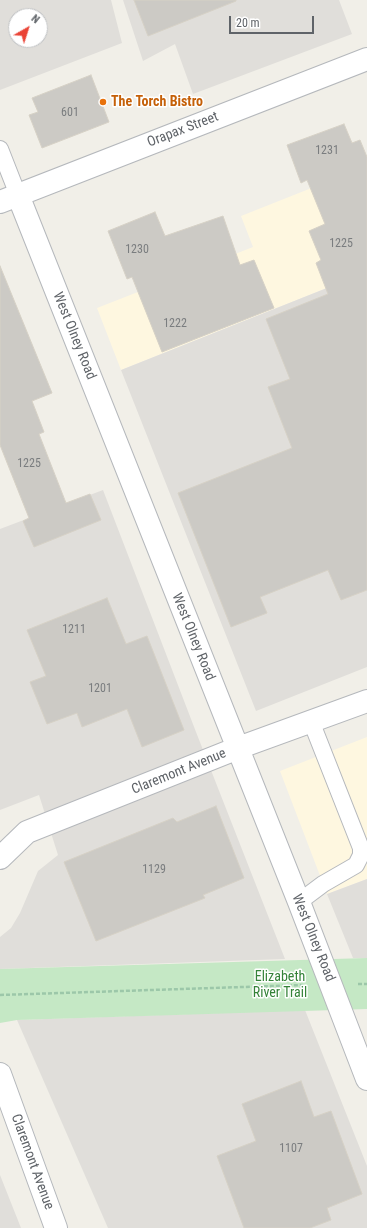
<!DOCTYPE html>
<style>
body{margin:0}
#map{position:relative;width:367px;height:1228px;overflow:hidden;background:#f1efe8;font-family:"Roboto Condensed",sans-serif}
canvas{display:block}
.north{position:absolute;left:8px;top:8px;width:40px;height:40px;box-sizing:border-box;background:#fff;border:1px solid #bfc1c3;border-radius:50%;rotate:39deg;font-size:11px;font-weight:700;line-height:16px;text-align:center;color:#5f6368}
.north::after{content:'';display:block;margin:auto;width:14px;height:18px;background:#ea4335;clip-path:polygon(50% 0,100% 100%,50% 72%,0 100%)}
.scale{position:absolute;left:229px;top:16px;width:85px;height:18px;box-sizing:border-box;border:2px solid #5f6368;border-top:0;padding-left:5px;font-size:12px;line-height:14px;white-space:nowrap;color:#5f6368;-webkit-text-stroke:3px #fff;paint-order:stroke}
</style>
<div id="map">
<canvas width="367" height="1228"></canvas>
<div class="north">N</div>
<div class="scale">20 m</div>
</div>
<script>
const ctx = document.querySelector('canvas').getContext('2d');
ctx.lineJoin = 'round';
function fill(path, color) { ctx.fillStyle = color; ctx.fill(path, 'evenodd'); }
const toPath = rows => new Path2D(rows.map(r => 'M' + r).join(''));
function trace(path, color, width, dash) { ctx.strokeStyle = color; ctx.lineWidth = width; ctx.lineCap = dash ? 'butt' : 'round'; ctx.setLineDash(dash || []); ctx.stroke(path); }
function drawText(font, color, halo, rows, align = 'center') {
  ctx.font = font + ' "Roboto Condensed",sans-serif'; ctx.lineWidth = 3; ctx.setLineDash([]); ctx.textBaseline = 'middle'; ctx.strokeStyle = halo; ctx.fillStyle = color; for (const [text, x, y, turn = 0] of rows) {
    ctx.save(); ctx.translate(x, y); ctx.rotate((+turn || 0) * Math.PI / 180); ctx.textAlign = isNaN(turn) ? turn : align; if (halo) ctx.strokeText(text, 0, 0); ctx.fillText(text, 0, 0); ctx.restore();
  }
}
const commercial = toPath([
 [367,166,367,272,121,370,97,308,253,247,241,216],
 [367,737,367,879,327,894,280,771]
]);
const industrial = toPath([
 [0,0,111,0,122,43,0,90],
 [16,16,40,16,40,40,16,40],
 [123,0,339,0,352,34,193,94,175,44,143,61],
 [367,272,367,667,256,711,121,370],
 [103,490,196,732,285,959,0,969,0,937,11,928,20,913,38,871,58,855,39,795,0,810,0,529],
 [367,879,367,958,353,958,327,894],
 [305,1010,367,1166,367,1228,108,1228,17,1020],
 [0,1175,21,1228,0,1228]
]);
const green = toPath([
 [367,958,367,1009,17,1020,0,1023,0,969]
]);
const building = toPath([
 [134,0,236,0,236,1,148,36,134,0],
 [91,75,109,122,42,148,29,115,38,112,32,98,91,75],
 [344,124,352,143,360,140,367,157,367,590,341,600,328,570,260,597,267,613,231,627,178,493,292,448,268,387,290,379,266,319,328,294,316,263,321,260,309,231,325,224,307,180,301,183,287,145,344,124],
 [155,212,165,236,223,216,240,265,254,260,274,308,162,352,132,277,127,279,108,231,155,212],
 [0,266,52,393,32,401,44,432,39,434,66,503,90,494,101,520,34,547,23,521,29,518,0,445,0,266],
 [107,598,126,644,147,636,184,730,142,747,127,709,82,727,77,713,47,724,30,682,46,676,27,630,107,598],
 [216,806,244,878,203,895,205,898,96,941,64,862,173,818,177,822,216,806],
 [301,1081,314,1117,331,1111,362,1194,327,1208,331,1220,310,1228,244,1228,217,1156,256,1141,242,1104,301,1081]
]);
const path = toPath([
 [358,984,367,984],
 [0,995,303,985]
]);
const service = toPath([
 [0,149,18,195],
 [299,902,323,884,356,865,361,855,361,848,311,721]
]);
const minor = toPath([
 [18,195,299,902,367,1079],
 [0,202,367,59],
 [0,858,27,832,238,748,367,701],
 [0,1074,56,1228]
]);
const markers = [
 [103,102,4,"#e8710a"]
];
const numberNames = [
 ["601",70,113],
 ["1231",327,151],
 ["1225",341,244],
 ["1230",137,250],
 ["1222",175,324],
 ["1225",29,464],
 ["1211",74,630],
 ["1201",100,689],
 ["1129",154,870],
 ["1107",291,1149]
];
const foodNames = [
 ["The Torch Bistro",111,102]
];
const streetNames = [
 ["Orapax Street",183,130,-21],
 ["West Olney Road",74,336,68],
 ["West Olney Road",193,637,68],
 ["Claremont Avenue",179,772,-22],
 ["West Olney Road",313,938,68],
 ["Claremont Avenue",32,1162,70]
];
const parkNames = [
 ["Elizabeth",280,977],
 ["River Trail",280,993]
];
fill(commercial, '#fef7e0');
fill(industrial, '#e0deda');
fill(green, '#c5e8c5');
fill(building, '#cccac5');
trace(building, '#d6d1c6', 1);
trace(service, '#b5b8bc', 18);
trace(minor, '#b5b8bc', 24);
trace(path, '#9cc7a9', 2.5, [4, 2]);
trace(service, '#fff', 16);
trace(minor, '#fff', 22);
for (const [x, y, r, color] of markers) { const dot = new Path2D(); dot.arc(x, y, r, 0, 2 * Math.PI); ctx.fillStyle = color; ctx.fill(dot); trace(dot, '#fff', 1.5); }
drawText('12px', '#7a7d7f', null, numberNames);
drawText('bold 14px', '#c56008', '#fff', foodNames, 'left');
drawText('14px', '#5f6368', '#fff', streetNames);
drawText('14px', '#348238', '#fff', parkNames);
</script>
